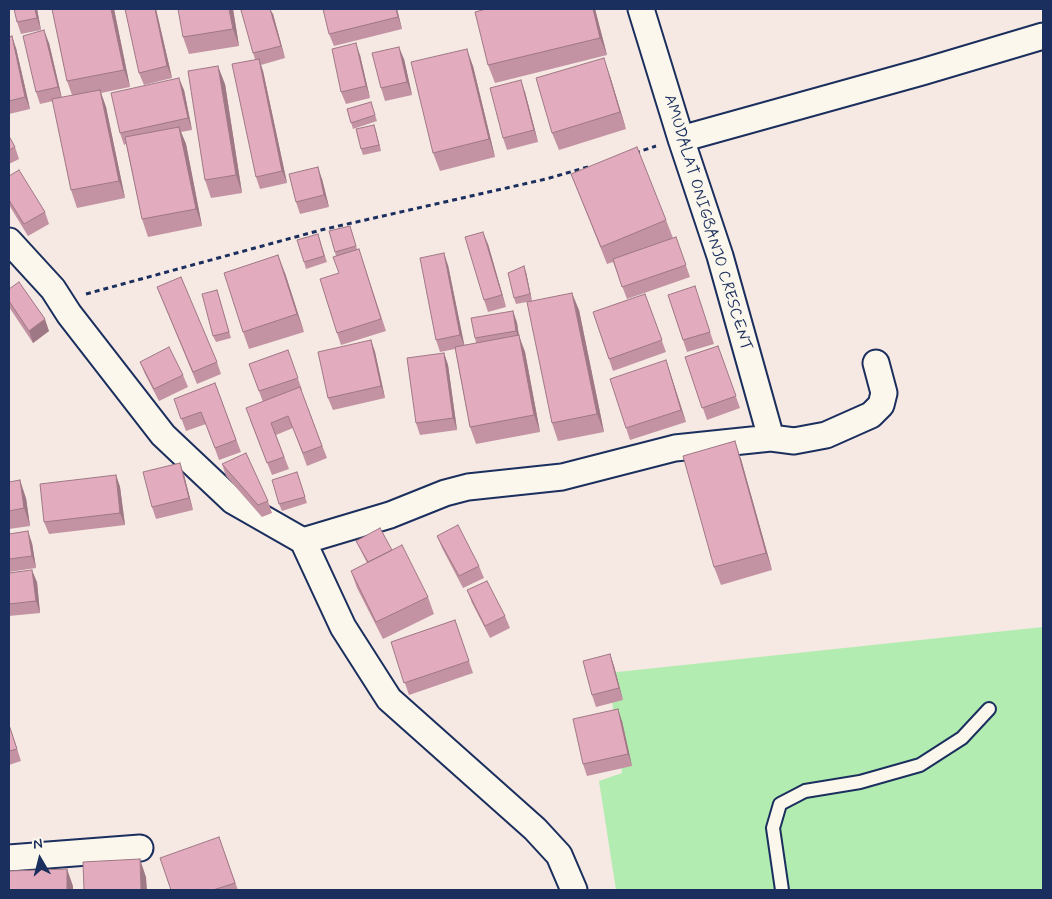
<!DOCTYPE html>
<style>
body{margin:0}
#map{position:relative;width:1052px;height:899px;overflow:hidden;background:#f6e8e3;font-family:Mynerve,sans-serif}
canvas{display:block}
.frame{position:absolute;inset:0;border:10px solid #1b2f5e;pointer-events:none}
.north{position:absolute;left:15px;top:834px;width:50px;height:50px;-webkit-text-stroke:4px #fbf7ec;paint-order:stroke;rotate:352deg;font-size:14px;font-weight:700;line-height:20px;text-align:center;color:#1b2f5e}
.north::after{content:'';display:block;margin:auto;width:18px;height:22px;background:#1b2f5e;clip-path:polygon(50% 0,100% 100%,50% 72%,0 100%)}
</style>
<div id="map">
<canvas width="1052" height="899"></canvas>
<div class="frame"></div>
<div class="north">N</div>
</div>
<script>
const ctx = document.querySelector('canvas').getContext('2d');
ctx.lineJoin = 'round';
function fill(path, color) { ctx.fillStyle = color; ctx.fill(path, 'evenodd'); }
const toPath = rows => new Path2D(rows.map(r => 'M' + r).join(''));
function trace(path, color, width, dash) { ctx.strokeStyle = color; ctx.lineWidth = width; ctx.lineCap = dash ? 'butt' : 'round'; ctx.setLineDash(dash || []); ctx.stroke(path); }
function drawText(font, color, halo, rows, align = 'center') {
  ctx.font = font + ' Mynerve,sans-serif'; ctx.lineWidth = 5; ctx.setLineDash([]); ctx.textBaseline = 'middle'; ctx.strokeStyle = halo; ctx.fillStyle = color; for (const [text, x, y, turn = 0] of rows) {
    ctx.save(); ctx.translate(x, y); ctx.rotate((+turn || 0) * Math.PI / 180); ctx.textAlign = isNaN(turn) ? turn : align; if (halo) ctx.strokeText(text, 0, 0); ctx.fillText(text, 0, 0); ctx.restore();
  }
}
const green = toPath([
 [1043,627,1043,890,616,890,599,781,622,773,608,673]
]);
const path = toPath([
 [635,153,656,146],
 [86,294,321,230,546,179,591,166]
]);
const lane = toPath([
 [782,890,773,828,780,804,805,791,860,782,920,765,962,738,989,709]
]);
const street = toPath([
 [641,9,681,139,720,256,771,438],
 [681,139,922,72,1043,36],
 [9,241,53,289,69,314,163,435,233,501,303,541,343,627,389,699,535,829,559,855,574,890],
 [303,541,390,515,445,493,468,487,562,477,675,448,771,438,794,441,826,435,871,415,881,405,884,393,876,363],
 [9,858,140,848]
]);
const wall = toPath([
 [37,9,41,30,21,34,17,22],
 [52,9,114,9,130,87,101,93,106,107,125,198,77,208,71,190,53,101,40,104,36,92,49,43,62,98,72,95,67,81],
 [156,9,172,78,144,85,139,73],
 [233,9,239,46,189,54,183,37],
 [397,9,402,29,334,46,329,34],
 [595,9,607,55,495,83,488,65],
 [273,14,285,58,261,65,263,71,287,183,260,189,256,177,255,59,253,53],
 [9,37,16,48,30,109,9,114],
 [360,55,370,98,346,104,341,92],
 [404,59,412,95,385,101,381,88],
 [473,66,495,157,440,171,433,153],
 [610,76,626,129,559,150,552,133],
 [225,84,242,193,211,198,205,180],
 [184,90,192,130,181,132,186,144,202,226,148,237,142,219,126,144,124,145,120,133],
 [525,92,538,142,507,150,503,138],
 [371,102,377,121,353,129,347,109],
 [374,125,381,151,363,155,361,149],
 [9,136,15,147,19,159,9,164],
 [571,174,666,220,673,238,657,244,676,237,690,277,627,299,613,262,607,264],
 [9,176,45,212,49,224,28,236,9,205],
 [322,179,329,207,300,214,296,202],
 [352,232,357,249,363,261,386,331,341,345,337,333,339,273,336,256,335,252],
 [318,234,327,262,306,269,304,262],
 [488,244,506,307,488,312,484,300],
 [448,265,464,345,476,343,475,338,513,311,517,323,519,336,525,352,540,432,476,444,470,427,455,349,440,352,436,340],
 [526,272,532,301,516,304,514,298],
 [285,273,304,332,249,349,243,332],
 [157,287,217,362,221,374,197,384],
 [9,289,49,331,33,343,9,307],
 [217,290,231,338,216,342,213,336],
 [645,294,666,352,613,371,593,312],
 [668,295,699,298,714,344,687,352],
 [579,310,604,432,558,441,552,423],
 [371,340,375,352,385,398,333,410,328,398],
 [718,346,740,408,707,420,685,357],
 [288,350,302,390,301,390,327,458,307,466,293,428,276,435,289,469,272,475,250,420,263,402,249,364],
 [444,353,448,365,457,430,420,435,416,423],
 [666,360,686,422,630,440,626,428],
 [140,362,183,375,188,387,159,401,145,374],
 [215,383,241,452,219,460,206,424,186,431,174,399],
 [741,459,772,570,721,585,714,567],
 [222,464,268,501,272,513,262,517,226,476],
 [116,475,120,487,125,525,49,534,44,522],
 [184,475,193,510,156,519,152,507],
 [299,478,307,503,282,511,279,504],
 [9,482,26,498,30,526,9,529],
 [9,534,32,543,36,568,9,572],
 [437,536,479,566,484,578,463,588,442,548],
 [356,541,392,550,428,597,434,614,383,639,357,588,351,571,367,563],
 [9,573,37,582,40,613,9,616],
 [467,590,505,616,510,628,490,638,472,603],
 [455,620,473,673,409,695,391,642],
 [610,654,614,666,623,700,596,707,592,695],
 [622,721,632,766,587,776,583,764],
 [9,724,21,761,9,765],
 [219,837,238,890,171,890]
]);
const shadedWall = toPath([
 [35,9,37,9,41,30,37,18],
 [111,9,114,9,130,87,124,70],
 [155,9,156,9,172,78,167,66],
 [229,9,233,9,239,46,233,29],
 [270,9,273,14,285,58,281,46],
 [396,9,397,9,402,29,398,17],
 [593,9,595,9,607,55,600,38],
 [44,30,49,43,62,99,58,87],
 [12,36,16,48,30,109,25,97],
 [356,43,360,55,370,98,366,86],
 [399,47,404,59,412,95,407,82],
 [467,49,473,66,495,157,489,139],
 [604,58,610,76,626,129,620,112],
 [259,59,263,71,287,183,282,171],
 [218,66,225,84,242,193,236,175],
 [179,78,184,90,192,130,188,118],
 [521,80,525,92,538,142,534,130],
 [100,90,106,107,125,198,119,181],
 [374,125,376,131,381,151,379,145],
 [179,127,186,144,202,226,196,209],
 [318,167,322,179,329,207,324,195],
 [483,232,488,244,506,307,502,295],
 [444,253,448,265,465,348,460,335],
 [278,255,285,273,304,332,297,314],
 [524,266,526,272,532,301,530,294],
 [572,293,579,310,604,432,597,414],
 [513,311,517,323,519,336,525,352,540,432,534,415,520,343,516,331],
 [45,319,49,331,33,343,29,331],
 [371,340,375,352,385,398,381,386],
 [444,353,448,365,457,430,453,418],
 [666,360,670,372,686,422,681,410],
 [735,441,741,459,772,570,766,553],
 [180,463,184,475,193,510,189,498],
 [116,475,120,487,125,525,120,513],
 [20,480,26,498,30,526,24,508],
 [28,531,32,543,36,568,32,556],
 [32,570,37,582,40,613,36,601],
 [610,654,614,666,623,700,619,688],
 [618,709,622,721,632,766,628,754],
 [140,859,146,877,147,890,141,890],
 [67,869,73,886,73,890,67,890]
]);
const building = toPath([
 [14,9,35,9,37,18,17,22,14,9],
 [52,9,111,9,124,70,67,81,52,9],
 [125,9,155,9,167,66,139,73,125,9],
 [178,9,229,9,233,29,183,37,178,9],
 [244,9,270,9,281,46,253,53,241,10,244,9],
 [323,9,396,9,398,17,329,34,323,9],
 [486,9,593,9,600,38,488,65,475,12,486,9],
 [44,30,58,87,36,92,23,36,44,30],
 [12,36,25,97,9,101,9,37,12,36],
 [356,43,366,86,341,92,332,49,356,43],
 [399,47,407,82,381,88,372,53,399,47],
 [467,49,489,139,433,153,411,62,467,49],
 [604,58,620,112,552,133,536,78,604,58],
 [259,59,282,171,256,177,232,64,259,59],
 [218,66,236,175,205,180,188,71,218,66],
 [179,78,188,118,120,133,111,93,179,78],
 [521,80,534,130,503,138,490,88,521,80],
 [100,90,119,181,71,190,52,99,100,90],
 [371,102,375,115,351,123,347,109,371,102],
 [374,125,379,145,361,149,356,129,374,125],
 [179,127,196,209,142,219,125,137,179,127],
 [9,136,15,147,9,150,9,136],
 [637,147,666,220,601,247,571,174,637,147],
 [318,167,324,195,296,202,289,174,318,167],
 [19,170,45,212,24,224,9,200,9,176,19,170],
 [350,226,356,246,335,252,329,231,350,226],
 [483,232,502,295,484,300,465,237,483,232],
 [318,234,324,256,304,262,297,240,318,234],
 [676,237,686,265,622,287,613,259,676,237],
 [359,249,381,319,337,333,320,279,339,273,333,257,359,249],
 [444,253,460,335,436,340,420,258,444,253],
 [278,255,297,314,243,332,224,273,278,255],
 [524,266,530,294,514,298,508,273,524,266],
 [181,277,217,362,193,372,157,287,181,277],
 [19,282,45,319,29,331,9,301,9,289,19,282],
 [695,286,710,332,683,340,668,295,695,286],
 [217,290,229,332,213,336,202,294,217,290],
 [572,293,597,414,552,423,527,302,572,293],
 [645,294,662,340,609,359,593,312,645,294],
 [513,311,516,331,475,338,471,318,513,311],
 [519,335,534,415,470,427,455,347,519,335],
 [371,340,381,386,328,398,318,352,371,340],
 [718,346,736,396,702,408,685,357,718,346],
 [169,347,183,375,154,389,140,362,169,347],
 [288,350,298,378,259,391,249,364,288,350],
 [444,353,453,418,416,423,407,358,444,353],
 [666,360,681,410,626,428,610,379,666,360],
 [215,383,236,440,215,448,201,412,181,419,174,399,215,383],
 [300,387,322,446,303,453,288,416,271,423,284,457,267,463,246,408,300,387],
 [735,441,766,553,714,567,683,456,735,441],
 [246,453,268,501,258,505,222,464,246,453],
 [180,463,189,498,152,507,143,472,180,463],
 [297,472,305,497,279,504,272,480,297,472],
 [116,475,120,513,44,522,40,484,116,475],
 [20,480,24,508,9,511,9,482,20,480],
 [458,525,479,566,459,576,437,536,458,525],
 [380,528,392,550,368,562,356,541,380,528],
 [28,531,32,556,9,559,9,534,28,531],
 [402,545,428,597,376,622,351,571,402,545],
 [32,570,36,601,9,604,9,573,32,570],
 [487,581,505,616,485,626,467,590,487,581],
 [455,620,469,661,404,683,391,642,455,620],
 [610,654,619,688,592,695,583,661,610,654],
 [618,709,628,754,583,764,573,719,618,709],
 [9,725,17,749,9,751,9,725],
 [219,837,235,883,213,890,171,890,160,858,219,837],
 [140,859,141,890,84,890,83,862,140,859],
 [67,869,67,890,9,890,9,871,67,869]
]);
const streetNames = [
 ["AMUDALAT ONIGBANJO CRESCENT",707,223,73]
];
fill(green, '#b2ecb1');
trace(lane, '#1b2f5e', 16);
trace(street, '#1b2f5e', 29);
trace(path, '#1b2f5e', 3, [5, 4]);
trace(lane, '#fbf7ec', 12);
trace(street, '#fbf7ec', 25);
fill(wall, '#c393a3');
fill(shadedWall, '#9f7885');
fill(building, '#e3abbe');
trace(building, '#9f7885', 1);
drawText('16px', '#1b2f5e', '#fbf7ec', streetNames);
</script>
